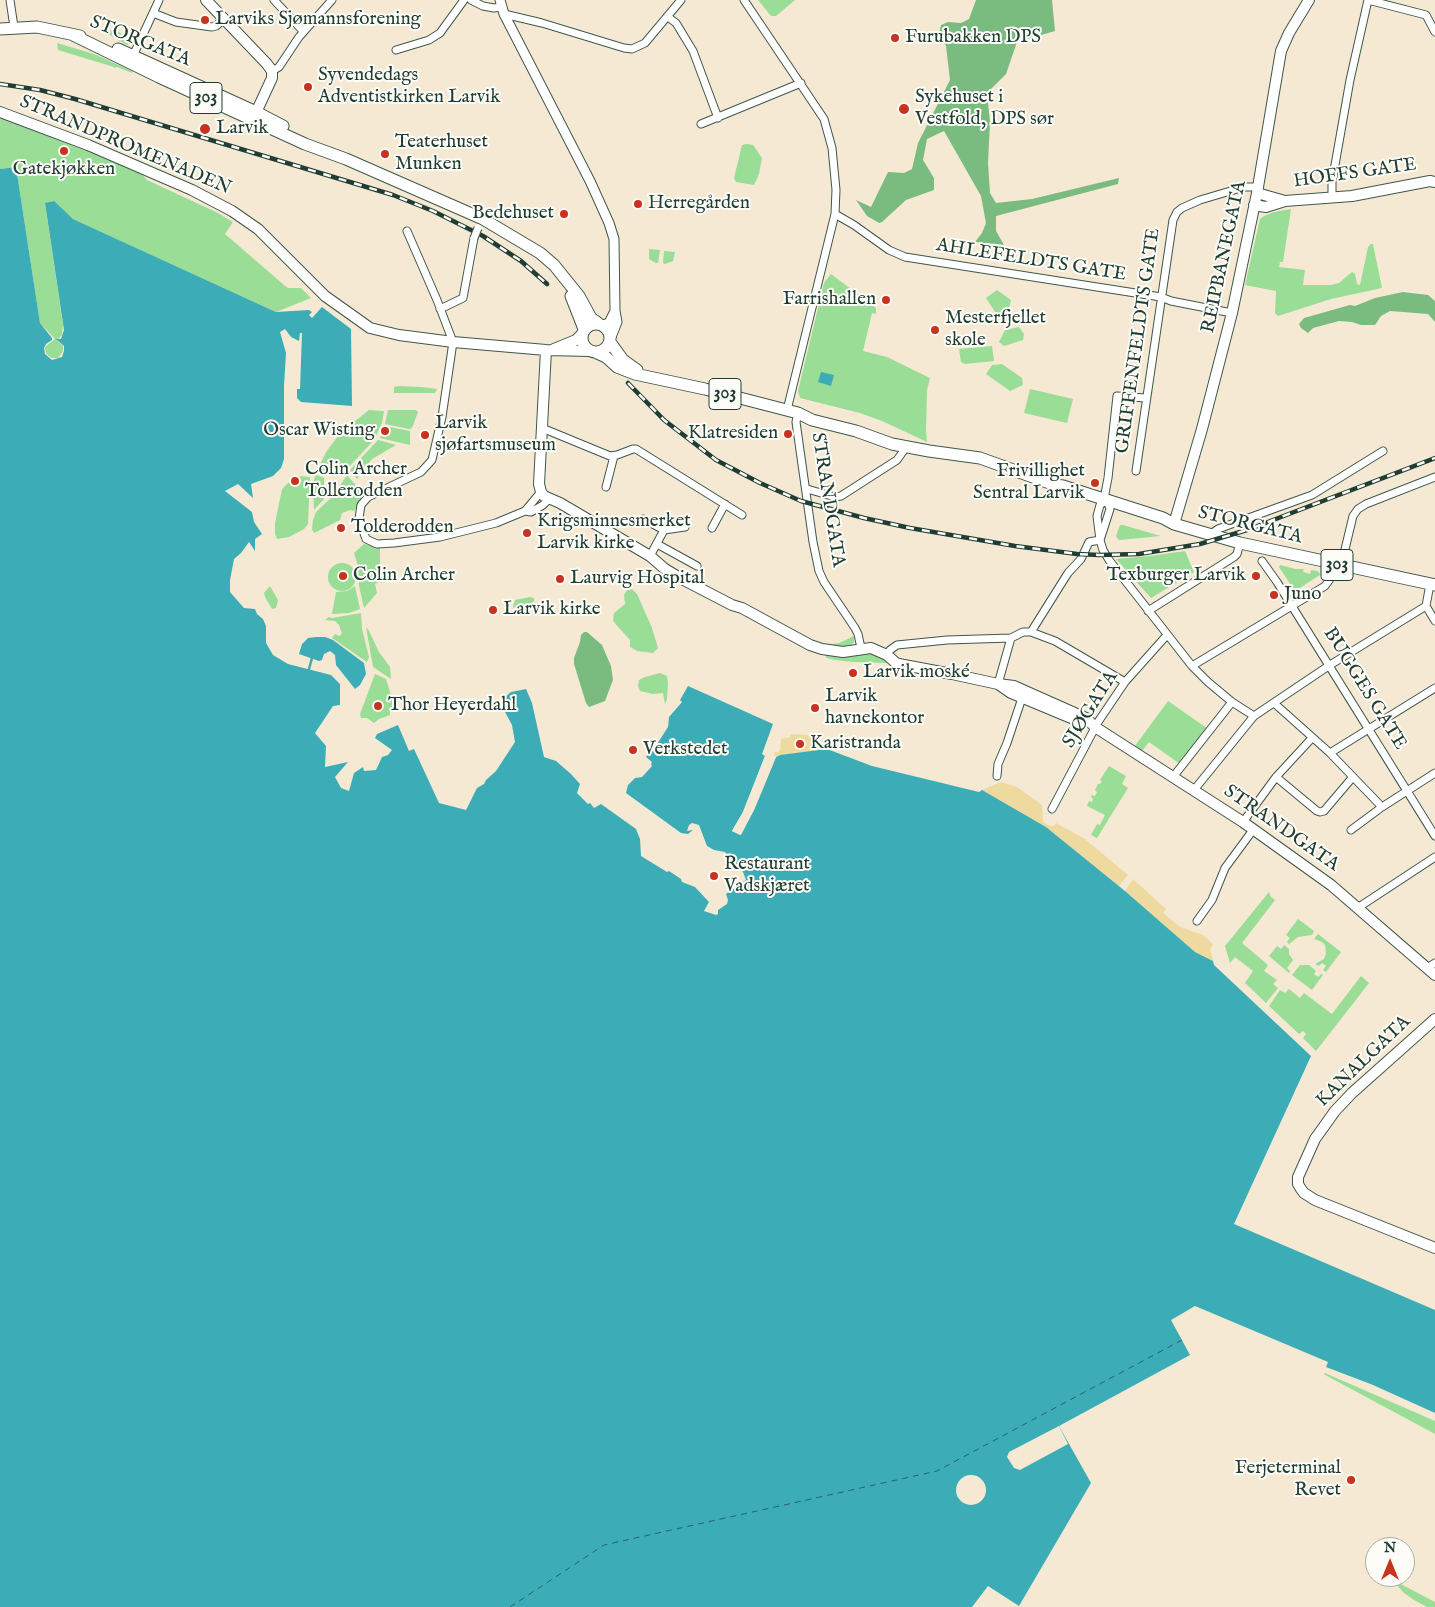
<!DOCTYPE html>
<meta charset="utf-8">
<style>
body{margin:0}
#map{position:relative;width:1435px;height:1607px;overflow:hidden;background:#f5e9d3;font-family:"IM FELL English",serif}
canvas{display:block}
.north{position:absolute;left:1365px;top:1537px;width:50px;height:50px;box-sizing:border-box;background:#fdfcf7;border:1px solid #a4b0a9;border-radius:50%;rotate:0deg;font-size:14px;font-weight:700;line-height:20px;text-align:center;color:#1f3d34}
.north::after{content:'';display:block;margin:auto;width:18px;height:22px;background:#c8321e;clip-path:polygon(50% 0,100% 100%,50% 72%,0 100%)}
</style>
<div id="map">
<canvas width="1435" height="1607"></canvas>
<div class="north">N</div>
</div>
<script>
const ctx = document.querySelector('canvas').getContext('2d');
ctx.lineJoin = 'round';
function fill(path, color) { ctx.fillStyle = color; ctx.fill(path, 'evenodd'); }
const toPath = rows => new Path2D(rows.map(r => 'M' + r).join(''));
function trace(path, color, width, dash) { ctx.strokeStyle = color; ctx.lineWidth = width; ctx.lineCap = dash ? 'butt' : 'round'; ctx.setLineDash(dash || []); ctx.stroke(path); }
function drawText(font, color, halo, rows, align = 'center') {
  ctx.font = font + ' "IM FELL English",serif'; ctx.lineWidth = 4; ctx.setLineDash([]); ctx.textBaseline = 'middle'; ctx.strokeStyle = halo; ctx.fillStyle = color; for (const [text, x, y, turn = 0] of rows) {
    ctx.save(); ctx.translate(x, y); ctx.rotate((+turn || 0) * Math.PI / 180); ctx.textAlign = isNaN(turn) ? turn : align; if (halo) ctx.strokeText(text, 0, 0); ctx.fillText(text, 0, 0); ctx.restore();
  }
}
const green = toPath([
 [758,0,795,0,776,16,771,16],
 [115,29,128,39,130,43,128,45,125,44,105,32,107,30,110,31],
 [57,43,94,54,132,71,132,73,117,67,114,68,114,67,58,50],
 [0,119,64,141,138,170,147,180,216,212,233,222,225,234,284,285,288,288,301,288,311,298,276,312,73,219,53,201,45,204,63,325,62,335,57,340,63,346,63,351,58,358,51,358,46,353,45,347,55,339,40,323,16,167,0,169],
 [747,144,753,145,762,158,759,174,754,185,736,182,734,178,742,145],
 [1291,209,1283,262,1280,262,1279,267,1305,270,1303,285,1331,285,1339,283,1352,272,1355,274,1357,284,1360,285,1368,247,1371,244,1373,244,1382,288,1331,299,1278,316,1275,313,1276,291,1245,285,1260,219,1264,216,1274,212],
 [649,249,660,250,658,263,656,263,649,259],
 [664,251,675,252,673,261,665,264,663,263],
 [831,274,876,308,876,314,872,313,863,351,887,357,930,378,927,390,926,431,927,442,882,421,860,413,800,398,798,391,824,283],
 [997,290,1011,300,1006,319,997,315,986,298],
 [1019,327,1024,334,1023,340,1004,346,999,342,1005,330],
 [992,346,994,361,965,364,961,362,959,349],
 [1002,364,1022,378,1023,385,1010,391,986,374,992,365],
 [398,386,421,387,437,389,435,393,394,393,394,387],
 [1030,389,1073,399,1067,423,1024,413],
 [369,410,384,411,382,423,374,440,346,470,334,474,323,474,317,471,326,452,341,432],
 [388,410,416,410,418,412,412,428,409,429,385,424],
 [389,427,410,431,410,445,380,438,381,436,387,436],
 [378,440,396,445,372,459,357,479,350,470],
 [317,475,324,478,324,499,314,510,313,484,315,476],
 [347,475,365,496,354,511,350,510,342,513,340,520,314,533,312,529,313,520,316,512,333,496],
 [299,476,310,477,308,524,304,529,289,537,277,539,275,534,275,523,282,489,289,482,293,486,298,485,300,482,297,478],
 [1120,525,1123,525,1161,536,1119,540,1116,536],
 [364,544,380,548,380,573,382,583,379,582,375,584,377,593,364,608,359,586,358,566,354,553],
 [1185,551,1194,572,1151,598,1116,559,1150,556],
 '328 577a14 14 0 1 1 28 0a14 14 0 1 1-28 0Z',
 [1280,565,1295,569,1304,569,1303,572,1310,574,1311,570,1317,571,1319,572,1320,575,1295,591,1279,567],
 [270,586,278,600,276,608,272,609,265,597,264,593],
 [355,586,360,609,349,613,332,614,336,592,347,591],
 [632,589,637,594,652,628,658,648,653,653,637,651,630,647,630,640,613,621,614,613,625,604,624,595,627,590],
 [530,597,534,598,534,601,530,606,523,608,516,608,513,607,515,600],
 [361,613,362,629,369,657,367,662,332,638,335,634,339,636,342,634,339,625,335,621,325,620,329,617,332,618],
 [366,627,369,631,379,652,390,667,391,679,373,667],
 [854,636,854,642,850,646,846,647,825,645,839,643],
 [861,652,873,653,884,659,887,663,853,662,835,660,827,658,824,654],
 [660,673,667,676,668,682,667,700,665,704,663,693,653,694,640,691,638,686,639,680,645,677],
 [375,674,386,679,395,708,395,711,390,711,390,715,379,719,374,723,367,718,361,718,360,714],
 [1168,701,1208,729,1180,764,1149,742,1142,751,1135,746],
 [1109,766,1126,776,1122,784,1128,788,1097,838,1091,835,1097,824,1100,825,1105,815,1087,806,1089,801,1092,802,1093,799,1091,797,1092,795,1095,796,1097,792,1095,790,1098,784,1100,784,1102,781,1100,780],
 [1269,892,1271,897,1275,900,1242,943,1268,965,1264,971,1277,980,1273,984,1278,988,1266,1003,1245,983,1253,971,1235,957,1230,963,1225,946],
 [1298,919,1314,931,1312,935,1298,937,1289,944,1287,942,1290,938,1286,935],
 [1318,934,1341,952,1326,972,1323,970,1326,966,1322,963,1319,966,1315,964,1324,959,1326,954,1325,945,1322,942,1314,939],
 [1284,945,1289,949,1289,954,1293,960,1287,968,1290,971,1289,973,1269,956,1277,946,1281,949],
 [1300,965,1309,965,1316,971,1314,974,1318,977,1321,974,1323,975,1312,990,1292,975],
 [1361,976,1369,983,1316,1051,1303,1038,1306,1034,1303,1031,1299,1034,1269,1006,1280,990,1285,993,1289,989,1300,998,1304,993,1332,1014],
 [1325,1373,1435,1421,1435,1434,1327,1376,1324,1374],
 [1391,1579,1435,1602,1435,1607,1427,1607,1414,1600,1404,1593]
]);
const forest = toPath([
 [976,0,1052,0,1055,31,1017,42,1006,74,987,93,990,122,988,163,990,193,996,203,1032,199,1119,178,1118,184,996,216,996,231,1004,245,975,242,982,233,986,223,981,196,944,131,927,139,923,160,934,178,934,190,906,200,882,222,879,223,867,216,856,200,871,207,888,172,904,173,912,169,918,143,950,80,946,46,939,34,941,25,948,22,961,23,969,19],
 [1403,292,1428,295,1435,301,1435,322,1428,314,1390,311,1381,316,1375,325,1361,325,1352,322,1339,321,1313,328,1308,333,1301,328,1299,324,1304,318,1350,305,1355,306,1375,298],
 [584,632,587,632,602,645,611,666,613,680,605,701,589,707,586,703,574,664,574,658,580,642,581,635]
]);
const sand = toPath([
 [791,734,809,735,827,749,774,756,775,752,778,752,780,750,781,739,790,737],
 [1001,782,1017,787,1042,805,1043,822,1050,826,1054,826,1056,823,1085,839,1128,875,1119,886,1046,827,982,790],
 [1133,879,1166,909,1163,913,1180,927,1203,935,1213,944,1210,950,1213,961,1195,952,1125,891]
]);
const water = toPath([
 [16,167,40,323,52,338,52,340,46,344,44,348,45,354,52,360,62,357,64,351,64,346,56,339,61,339,64,330,45,203,54,201,73,219,276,312,309,310,312,312,309,315,312,318,322,307,351,329,352,406,301,402,297,398,297,389,300,389,302,333,300,333,299,341,291,337,285,329,280,332,286,353,284,386,284,459,281,468,273,476,251,484,253,498,238,484,225,491,252,512,254,522,262,534,255,539,255,551,249,542,241,553,234,559,230,580,230,592,244,608,255,609,257,614,263,619,266,626,266,643,273,655,288,664,331,675,340,684,340,705,333,706,315,733,326,746,325,767,348,762,335,777,341,788,349,791,354,773,363,767,364,771,376,770,382,757,388,755,392,750,375,738,377,734,398,725,409,751,414,749,439,803,466,810,477,788,484,784,486,780,496,771,515,742,512,725,505,712,509,706,504,698,511,692,526,689,532,703,544,757,556,761,571,774,580,784,577,793,588,804,590,803,594,808,601,804,636,829,640,839,641,856,667,872,669,871,681,879,682,882,695,887,709,902,704,911,716,915,718,914,718,910,727,904,728,900,726,894,746,880,743,872,738,865,731,861,725,852,714,850,707,846,699,825,692,823,689,825,687,831,693,830,688,834,681,833,626,793,628,785,635,778,642,777,652,766,651,764,652,762,646,757,648,754,650,755,668,727,669,717,682,702,680,700,688,686,773,724,762,754,765,756,743,812,732,831,740,835,754,810,776,757,780,755,827,749,872,766,979,792,982,790,1046,827,1125,891,1195,952,1213,961,1214,965,1311,1056,1234,1224,1435,1310,1435,1413,1373,1385,1326,1367,1328,1362,1195,1306,1171,1320,1190,1355,1059,1426,1091,1483,1019,1606,988,1586,972,1607,0,1607,0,169],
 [821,372,834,375,831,386,818,382],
 [316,637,325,637,333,640,364,663,366,674,360,685,355,689,336,665,335,655,330,651,324,654,322,660,319,661,299,654,302,644,308,638]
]);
const pier = toPath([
 [765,756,768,756,745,813,735,830,740,832,752,809,773,756,776,757,754,810,741,835,732,831,743,812],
 [1059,1426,1068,1444,1020,1470,1014,1468,1007,1457,1009,1452],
 '956 1490a15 15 0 1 1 30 0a15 15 0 1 1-30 0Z'
]);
const stream = toPath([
 [309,669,312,658]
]);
const ferry = toPath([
 [510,1607,604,1545,937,1471,1182,1340]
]);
const minor = toPath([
 [10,0,14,27],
 [274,0,303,31],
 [471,0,483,6,494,8,501,7],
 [744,0,824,119,832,148,836,190,835,214,787,410],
 [1368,0,1426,15,1435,32],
 [153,13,159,0],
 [504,14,542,23,624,48,632,49,645,43,681,0],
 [668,17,676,23,693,51,718,118],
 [396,50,429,40,440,33,464,0],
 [132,58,153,13,176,22,212,27,216,26,224,19],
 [272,71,279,67,299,37,332,0],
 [701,124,801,83],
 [1332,197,1332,182,1350,80,1368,0],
 [835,214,854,225,889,250,905,257,1161,297,1171,301,1232,313],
 [407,231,437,300,453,342,442,417,432,460,421,472,368,497,361,505,359,519,366,539,377,544,394,543,440,537,496,523,525,511,531,512,543,505,549,499],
 [440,309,463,298,474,238],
 [798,413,796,422,813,542,819,571,824,582,855,628,858,634,861,648],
 [542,428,610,456,617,455,633,449,636,449,742,515],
 [1136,471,1173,220,1177,212,1182,208,1200,200,1244,187,1257,187],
 [606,487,614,456],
 [807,489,835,497,841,496,897,460,907,446],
 [1104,499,1108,478,1117,396,1146,398],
 [525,511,541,492],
 [643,519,664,530,650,556],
 [712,528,725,504],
 [664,530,685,527],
 [1211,534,1218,529,1312,495,1383,451],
 [657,544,697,566],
 [1262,561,1277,582,1435,836],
 [1341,566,1353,516,1358,509,1366,504,1435,477],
 [1430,584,1426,606,1435,621],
 [1148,611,1234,557,1237,554,1240,543],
 [1031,632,1068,573,1081,559,1089,542,1100,540,1097,516,1100,505,1107,500,1110,509,1100,540,1103,550,1109,560,1192,666,1208,682,1232,702,1254,716],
 [887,655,890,650,897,645,947,640,1011,638,1023,632,1031,632,1055,641,1125,682],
 [1192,666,1325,586,1330,579,1335,564],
 [998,684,1011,638],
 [1274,703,1330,753,1382,807],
 [1330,753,1435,688],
 [997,776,998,764,1007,743,1023,695],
 [1173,777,1232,702],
 [1276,777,1317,811,1320,812,1324,811,1352,778],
 [1194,790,1254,716,1330,665,1426,606],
 [1052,809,1098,722,1125,682,1167,635],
 [1243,822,1276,777,1312,738],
 [1351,830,1382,807,1435,773],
 [1359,907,1435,857],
 [1197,921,1212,900,1225,868,1253,830],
 [1427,968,1435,963]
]);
const tertiary = toPath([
 [500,0,504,14,590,181,609,223,614,239,615,311,617,322,611,337],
 [603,325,609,323,615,311]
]);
const secondary = toPath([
 [206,0,267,64,272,71,272,78,253,119],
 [0,112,88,145,192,190,232,211,258,229,325,296,370,328,399,335,453,342,546,350,591,351],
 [1257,193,1285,201],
 [1254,205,1266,207,1285,201,1352,196,1430,181,1435,182],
 [554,349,576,340,582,334],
 [546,350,539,484,541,492,544,496,560,503,650,556,665,569,680,578,732,605,742,608,810,645,822,649,843,652,871,648,887,655,896,663,904,665,952,674,998,684,1014,686,1086,718,1095,727,1243,822,1331,885,1435,975],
 [1174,524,1202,429,1232,313,1257,193,1281,51,1289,33,1309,0],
 [998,684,1011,693,1083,723],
 [1435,1019,1352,1093,1335,1111,1315,1139,1298,1177,1298,1184,1301,1189,1304,1193,1315,1200,1435,1248]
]);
const primary = toPath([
 [0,29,37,27,80,36],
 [73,35,159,77,305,144,346,159,483,219,540,253,554,265,579,296,591,318,598,323],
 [118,49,256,112,283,126],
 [571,296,584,329],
 '582 338a14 14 0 1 1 28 0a14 14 0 1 1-28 0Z',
 [610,342,623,360,637,370],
 [595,352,606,357,617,367,635,374,705,389,798,413,812,420,856,431,892,444,929,451,980,458,1055,485,1063,486,1163,518,1174,524,1240,543,1435,585]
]);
const rail = toPath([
 [0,84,40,90,75,99,393,195,433,211,483,236,521,261,547,284],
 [628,383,664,420,716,460,760,483,801,501,864,518,910,528,1015,546,1077,554,1099,555,1139,554,1200,544,1247,530,1435,458]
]);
const minorBridge = toPath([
 [474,238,478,228]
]);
const markers = [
 [205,20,5,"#c8321e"],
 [895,38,5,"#c8321e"],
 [308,87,5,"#c8321e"],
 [904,109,6,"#c8321e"],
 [205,129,6,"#c8321e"],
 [64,151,5,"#c8321e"],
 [385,154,5,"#c8321e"],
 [638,204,5,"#c8321e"],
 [564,214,5,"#c8321e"],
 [886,300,5,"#c8321e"],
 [935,330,5,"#c8321e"],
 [385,431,5,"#c8321e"],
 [788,434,5,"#c8321e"],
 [425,435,5,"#c8321e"],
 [295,481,5,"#c8321e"],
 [1095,483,5,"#c8321e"],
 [341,528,5,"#c8321e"],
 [527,533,5,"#c8321e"],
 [343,576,5,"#c8321e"],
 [1256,576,5,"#c8321e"],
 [560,579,5,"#c8321e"],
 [1274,595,5,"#c8321e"],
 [493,610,5,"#c8321e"],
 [853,673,5,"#c8321e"],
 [378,706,5,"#c8321e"],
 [815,708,5,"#c8321e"],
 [800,744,5,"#c8321e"],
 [633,750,5,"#c8321e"],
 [714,876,5,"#c8321e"],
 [1351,1480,5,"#c8321e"]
];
const shields = [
 [206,98,32],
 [725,394,32],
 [1337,565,32]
];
const shieldNames = [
 ["303",206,98],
 ["303",725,394],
 ["303",1337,565]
];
const poiNames = [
 ["Larviks Sjømannsforening",215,20],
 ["Furubakken DPS",905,38],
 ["Syvendedags",318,76],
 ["Adventistkirken Larvik",318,98],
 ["Sykehuset i",915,98],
 ["Vestfold, DPS sør",915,120],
 ["Larvik",216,129],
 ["Teaterhuset",395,143],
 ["Munken",395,165],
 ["Gatekjøkken",64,170,"center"],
 ["Herregården",648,204],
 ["Bedehuset",554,214,"right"],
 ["Farrishallen",876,300,"right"],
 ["Mesterfjellet",945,319],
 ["skole",945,341],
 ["Larvik",435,424],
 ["sjøfartsmuseum",435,446],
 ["Oscar Wisting",375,431,"right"],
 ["Klatresiden",778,434,"right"],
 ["Colin Archer",305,470],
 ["Tollerodden",305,492],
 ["Frivillighet",1085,472,"right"],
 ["Sentral Larvik",1085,494,"right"],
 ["Krigsminnesmerket",537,522],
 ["Larvik kirke",537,544],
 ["Tolderodden",351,528],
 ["Colin Archer",353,576],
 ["Texburger Larvik",1246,576,"right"],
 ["Laurvig Hospital",570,579],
 ["Juno",1284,595],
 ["Larvik kirke",503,610],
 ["Larvik moské",863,673],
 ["Larvik",825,697],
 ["havnekontor",825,719],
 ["Thor Heyerdahl",388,706],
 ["Karistranda",810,744],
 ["Verkstedet",643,750],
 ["Restaurant",724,865],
 ["Vadskjæret",724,887],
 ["Ferjeterminal",1341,1469,"right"],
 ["Revet",1341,1491,"right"]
];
const streetNames = [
 ["STORGATA",140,42,22],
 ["STRANDPROMENADEN",125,146,23],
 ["HOFFS GATE",1355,174,-8],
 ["REIPBANEGATA",1225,257,-78],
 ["AHLEFELDTS GATE",1031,261,9],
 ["GRIFFENFELDTS GATE",1139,341,-82],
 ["STRANDGATA",827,500,81],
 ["STORGATA",1250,526,14],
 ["BUGGES GATE",1364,689,58],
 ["SJØGATA",1091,710,-58],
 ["STRANDGATA",1281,829,35],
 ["KANALGATA",1364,1062,-44]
];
fill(green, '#99dd96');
fill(forest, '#7abc7f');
fill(sand, '#eeda9e');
fill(water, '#3cadb7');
fill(pier, '#f5e9d3');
trace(stream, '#3cadb7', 2.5);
trace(ferry, '#296462', 1, [6, 5]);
trace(minor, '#3f574c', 9);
trace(tertiary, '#3f574c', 11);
trace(secondary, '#3f574c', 12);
trace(primary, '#3f574c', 13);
trace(minor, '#fff', 7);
trace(tertiary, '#fff', 9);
trace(secondary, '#fff', 10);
trace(primary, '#fff', 11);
trace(rail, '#1f3d34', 4.5);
trace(rail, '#fdfcf7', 2.5, [8]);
trace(minorBridge, '#3f574c', 9, []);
trace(minorBridge, '#fff', 7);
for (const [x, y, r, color] of markers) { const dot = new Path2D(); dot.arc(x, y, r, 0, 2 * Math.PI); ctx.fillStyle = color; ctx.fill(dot); trace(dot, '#fdfcf7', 2); }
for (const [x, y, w] of shields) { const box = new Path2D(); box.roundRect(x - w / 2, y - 15.5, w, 31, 4); ctx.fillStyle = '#fdfcf7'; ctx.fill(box); trace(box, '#1f3d34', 1); }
drawText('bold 18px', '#1f3d34', null, shieldNames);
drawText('19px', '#1f3d34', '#fdfcf7', poiNames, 'left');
drawText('19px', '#1f3d34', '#fdfcf7', streetNames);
</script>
